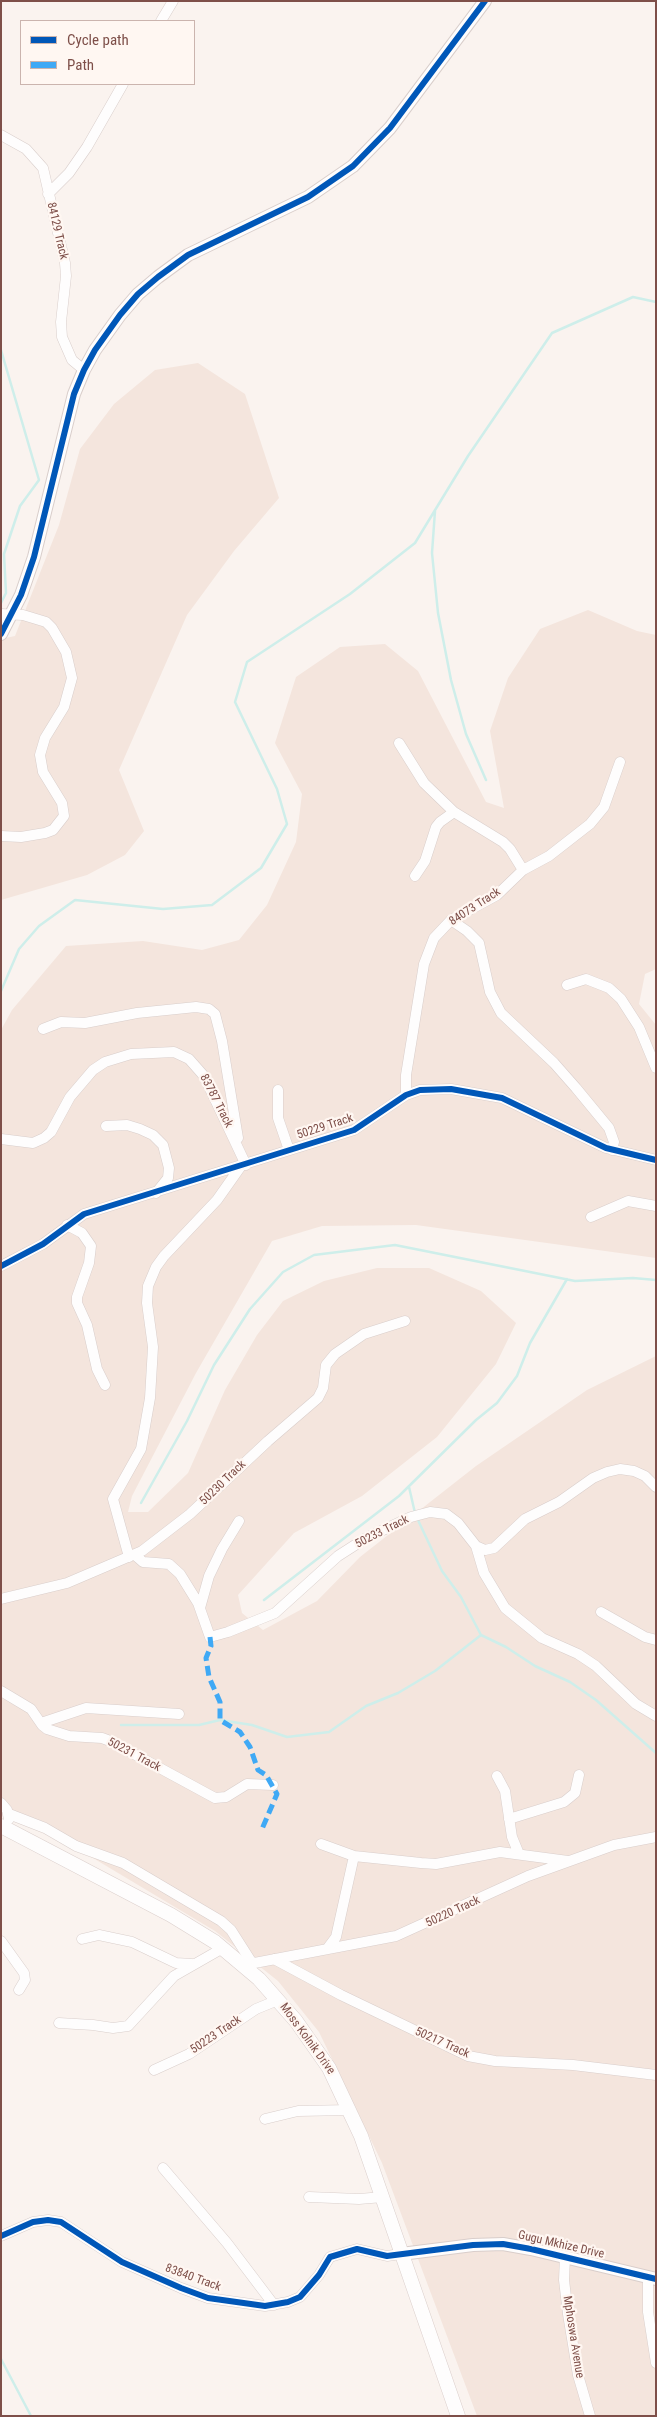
<!DOCTYPE html>
<style>
body{margin:0}
#map{position:relative;width:657px;height:2417px;overflow:hidden;background:#faf3ef;font-family:"Roboto Condensed",sans-serif}
canvas{display:block}
.frame{position:absolute;inset:0;border:2px solid #7e4f49;pointer-events:none}
.legend{position:absolute;left:20px;top:20px;width:175px;height:65px;box-sizing:border-box;background:#fff7f2;border:1px solid #cbb4ae;margin:0;padding:6px 9px;list-style:none;font-size:15px;color:#7e4f49}
.legend li{display:flex;align-items:center;gap:10px;height:25px}
.legend b{width:25px;border:1px solid #cbb4ae}
</style>
<div id="map">
<canvas width="657" height="2417"></canvas>
<div class="frame"></div>
<ul class="legend">
<li><b style="height:6px;background:#0057b8"></b>Cycle path</li>
<li><b style="height:6px;background:#3fa9f5"></b>Path</li>
</ul>
</div>
<script>
const ctx = document.querySelector('canvas').getContext('2d');
ctx.lineJoin = 'round';
function fill(path, color) { ctx.fillStyle = color; ctx.fill(path, 'evenodd'); }
const toPath = rows => new Path2D(rows.map(r => 'M' + r).join(''));
function trace(path, color, width, dash) { ctx.strokeStyle = color; ctx.lineWidth = width; ctx.lineCap = dash ? 'butt' : 'round'; ctx.setLineDash(dash || []); ctx.stroke(path); }
function drawText(font, color, halo, rows, align = 'center') {
  ctx.font = font + ' "Roboto Condensed",sans-serif'; ctx.lineWidth = 4.5; ctx.setLineDash([]); ctx.textBaseline = 'middle'; ctx.strokeStyle = halo; ctx.fillStyle = color; for (const [text, x, y, turn = 0] of rows) {
    ctx.save(); ctx.translate(x, y); ctx.rotate((+turn || 0) * Math.PI / 180); ctx.textAlign = isNaN(turn) ? turn : align; if (halo) ctx.strokeText(text, 0, 0); ctx.fillText(text, 0, 0); ctx.restore();
  }
}
const residential = toPath([
 [198,363,245,394,279,498,234,551,187,615,119,770,144,831,125,855,87,875,1,900,1,639,15,636,59,525,80,449,114,404,155,370],
 [588,610,637,631,656,635,656,969,645,974,639,1004,656,1025,656,1258,416,1225,322,1226,272,1241,196,1373,132,1496,128,1512,148,1512,188,1473,225,1390,257,1335,283,1301,324,1281,377,1268,429,1268,481,1291,516,1323,496,1364,437,1437,362,1496,294,1533,238,1595,242,1613,263,1630,317,1601,360,1557,476,1466,587,1390,656,1356,656,2416,477,2416,382,2163,319,2032,278,1981,215,1931,1,1803,1,1030,12,1010,66,946,143,941,202,950,239,940,267,905,296,842,302,794,275,743,296,677,340,647,385,644,418,671,486,802,504,808,490,731,508,678,540,629]
]);
const stream = toPath([
 [1,350,39,480,20,506,4,554,6,593,1,603],
 [435,511,432,553,438,613,451,680,466,734,486,780],
 [1,991,19,949,39,926,75,900,163,909,212,905,261,868,287,824,277,789,235,702,247,662,350,594,415,543,468,456,552,333,633,297,656,302],
 [409,1487,415,1513],
 [141,1503,187,1421,214,1365,250,1309,283,1272,314,1255,395,1245,575,1281,633,1278,656,1280],
 [417,1518,442,1571,461,1597,481,1635,506,1647,535,1666,570,1682,596,1700,656,1753],
 [264,1600,399,1496,476,1420,497,1403,517,1376,530,1343,567,1279],
 [121,1725,199,1725,220,1720,252,1725,287,1737,329,1732,366,1706,398,1693,435,1671,481,1635],
 [1,2359,31,2416]
]);
const minor = toPath([
 [161,21,173,1],
 [1,135,26,149,43,168,65,263,66,276,61,322,62,337,72,360,84,370],
 [48,194,69,173,87,147,123,84],
 [1,614,23,615,46,622,52,628,66,652,72,678,64,707,45,738,40,755,43,772,62,803,64,816,53,830,45,833,21,837,1,836],
 [399,743,424,783,454,812,503,842,510,849,523,870],
 [415,876,425,861,436,827,440,822,454,812],
 [451,920,467,931,479,943,490,992,501,1013,554,1063,576,1088,609,1128,614,1142,612,1150],
 [567,985,586,979,609,988,621,999,639,1027,656,1068],
 [43,1029,61,1022,85,1023,137,1013,196,1007,209,1009,215,1014,222,1041,238,1138],
 [278,1090,278,1118,289,1150],
 [406,1095,406,1075,424,964,434,938,451,920,497,895,523,870,549,856,590,824,604,807,620,762],
 [106,1126,127,1125,140,1129,153,1135,163,1145,169,1168,168,1178,156,1193],
 [1,1139,33,1143,44,1138,51,1132,70,1097,93,1070,105,1062,131,1054,174,1052,189,1059,204,1076,246,1165],
 [591,1217,628,1201,656,1206],
 [67,1225,82,1233,91,1246,89,1263,77,1297,77,1303,87,1325,97,1369,105,1385],
 [1,1266,43,1244,84,1214,354,1130,406,1095,420,1090,451,1089,502,1098,606,1148,656,1160],
 [476,1546,484,1573,505,1608,542,1638,578,1654,596,1666,636,1704,656,1716],
 [135,1555,143,1562,169,1564,180,1574,198,1603,210,1637,228,1632,275,1613,338,1556,366,1538,411,1517,430,1512,446,1514,458,1523,476,1546,485,1550,494,1548,525,1519,559,1502,593,1478,607,1472,620,1469,634,1471,645,1476,656,1487],
 [129,1557,113,1499,141,1449,150,1398,153,1347,147,1303,148,1286,156,1267,164,1256,217,1200,241,1166],
 [1,1599,67,1583,142,1551,190,1514,268,1441,318,1398,323,1388,326,1365,335,1354,364,1334,405,1321],
 [200,1608,209,1576,222,1549,239,1521],
 [601,1612,645,1637,656,1640],
 [1,1691,31,1709,42,1725,47,1729,69,1736,102,1738,110,1741,215,1798,226,1797,247,1784,273,1785],
 [41,1723,86,1708,179,1714],
 [497,1776,505,1791,512,1837,519,1854],
 [1,1803,7,1810,9,1819],
 [9,1814,45,1828,76,1846,123,1863,221,1921,231,1930,252,1963],
 [509,1819,564,1802,575,1793,579,1775],
 [321,1844,354,1856,421,1863,436,1864,500,1852,568,1861],
 [82,1939,99,1935,113,1938,132,1942,176,1963,192,1964],
 [1,1941,24,1973,25,1980,19,1990],
 [327,1949,336,1937,354,1856],
 [274,1959,341,1995,468,2056,495,2061,573,2065,656,2075],
 [244,1965,396,1936,528,1876,614,1845,656,1837],
 [59,2023,93,2025,113,2028,128,2026,174,1976,223,1948],
 [154,2070,189,2054,256,2009,278,2000],
 [265,2119,298,2111,350,2110],
 [163,2168,227,2243,274,2305],
 [309,2197,359,2199,383,2197],
 [1,2236,33,2222,48,2220,61,2222,122,2262,181,2288,208,2298,265,2306,288,2302,300,2297,319,2275,330,2257,357,2249,387,2256,401,2254],
 [565,2257,564,2280,568,2314,578,2375,590,2416],
 [648,2277,648,2312,656,2363]
]);
const tertiary = toPath([
 [1,634,21,595,34,557,74,394,84,370,95,350,120,315,138,294,158,277,188,255,308,197,353,166,390,128,485,1],
 [401,2254,473,2245,503,2244,531,2249,656,2279]
]);
const secondary = toPath([
 [1,1826,171,1915,215,1942,259,1979,296,2021,329,2068,361,2136,458,2416]
]);
const quiet = toPath([
 [210,1637,211,1646,206,1658,209,1677,220,1702,220,1720,240,1732,250,1747,258,1770,266,1775,277,1794,262,1829]
]);
const cycleway = toPath([
 [1,634,21,595,34,557,74,394,84,370,95,350,120,315,138,294,158,277,188,255,308,197,353,166,390,128,485,1],
 [1,1266,43,1244,84,1214,354,1130,406,1095,420,1090,451,1089,502,1098,606,1148,656,1160],
 [1,2236,33,2222,48,2220,61,2222,122,2262,181,2288,208,2298,265,2306,288,2302,300,2297,319,2275,330,2257,357,2249,387,2256,473,2245,503,2244,531,2249,656,2279]
]);
const streetNames = [
 ["84129 Track",57,231,77],
 ["84073 Track",475,907,-33],
 ["83787 Track",216,1101,63],
 ["50229 Track",325,1127,-18],
 ["50230 Track",223,1483,-44],
 ["50233 Track",382,1532,-27],
 ["50231 Track",134,1755,28],
 ["50220 Track",453,1912,-25],
 ["50223 Track",216,2035,-34],
 ["Moss Kolnik Drive",307,2039,54],
 ["50217 Track",442,2043,24],
 ["Gugu Mkhize Drive",561,2245,13],
 ["83840 Track",193,2278,20],
 ["Mphoswa Avenue",573,2337,81]
];
fill(residential, '#f4e5dd');
trace(stream, '#ceeeea', 2.5);
trace(minor, '#d9cecb', 11);
trace(tertiary, '#d9cecb', 14);
trace(secondary, '#dbcfcc', 15);
trace(minor, '#fefdfd', 10);
trace(tertiary, '#fefdfd', 12);
trace(secondary, '#fefdfd', 14);
trace(quiet, '#3fa9f5', 5, [10, 5]);
trace(cycleway, '#0057b8', 6);
drawText('12px', '#7e4f49', '#fff7f2', streetNames);
</script>
